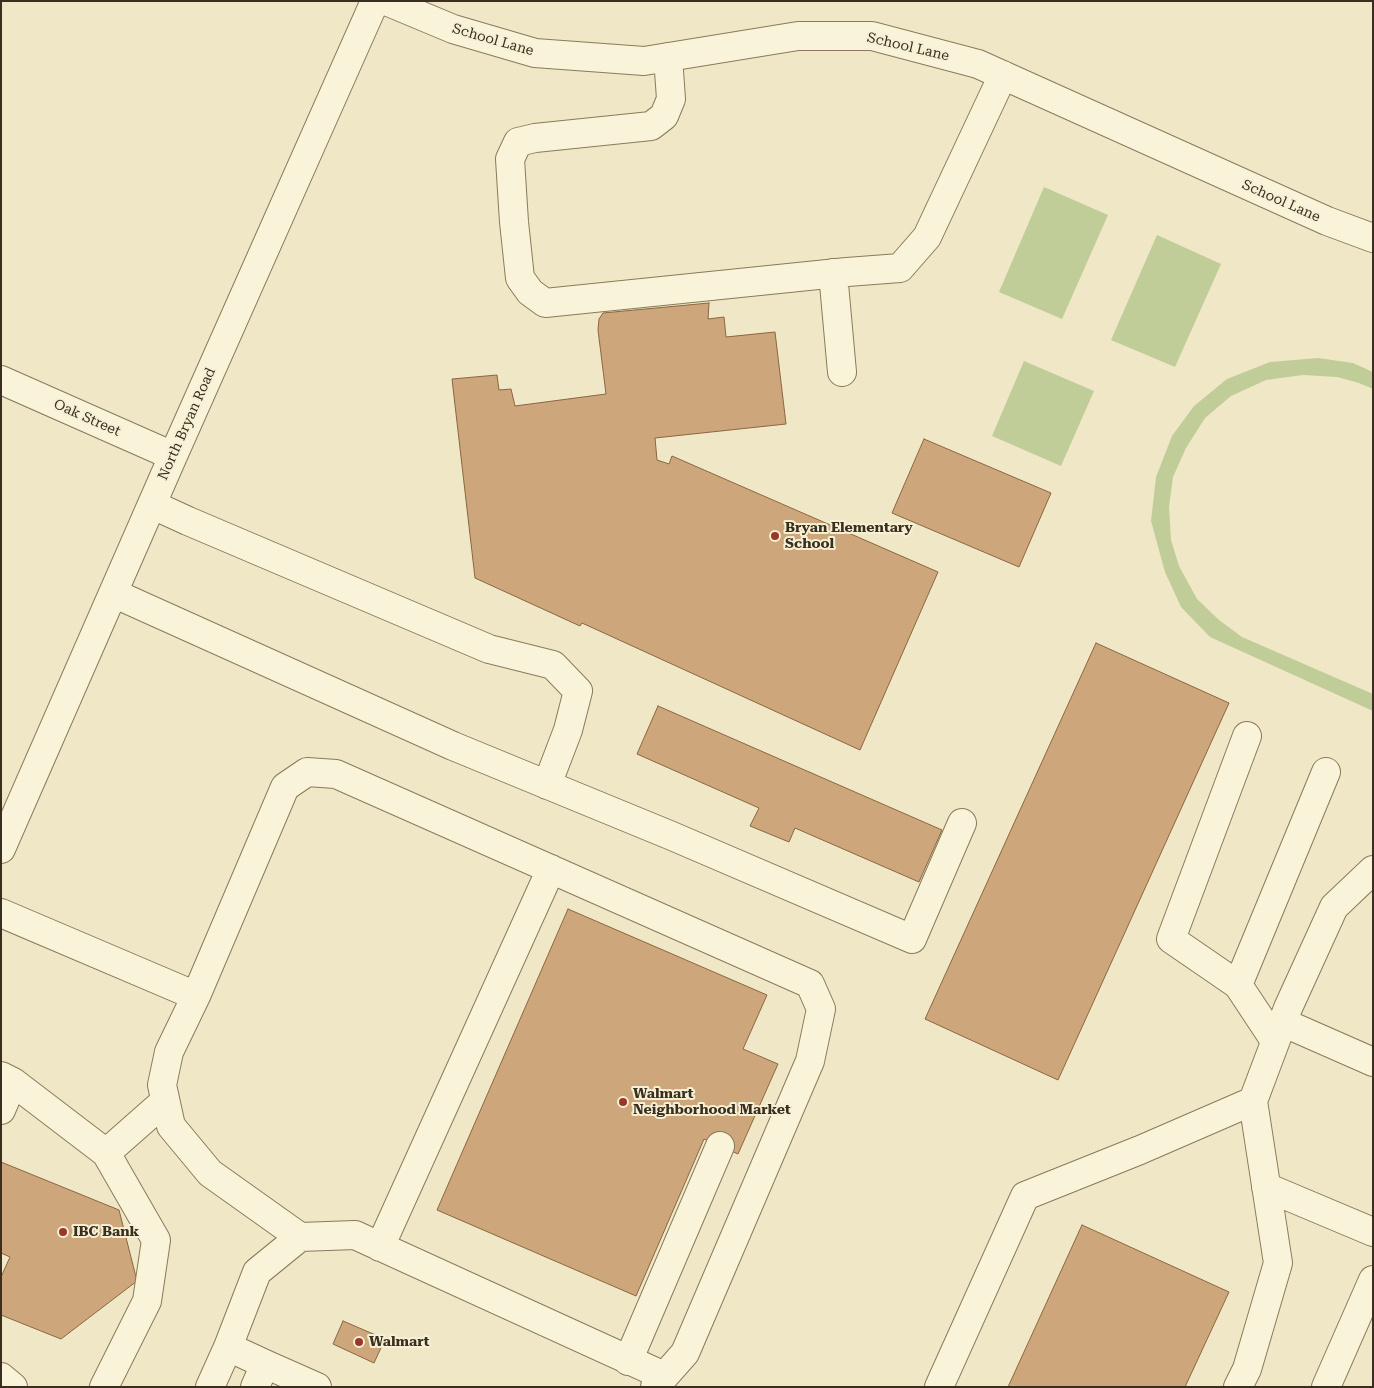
<!DOCTYPE html>
<style>
body{margin:0}
#map{position:relative;width:1374px;height:1388px;overflow:hidden;background:#efe7c5;font-family:"Roboto Serif",serif}
canvas{display:block}
.frame{position:absolute;inset:0;border:2px solid #3a2f1f;pointer-events:none}
</style>
<div id="map">
<canvas width="1374" height="1388"></canvas>
<div class="frame"></div>
</div>
<script>
const ctx = document.querySelector('canvas').getContext('2d');
ctx.lineJoin = 'round';
function fill(path, color) { ctx.fillStyle = color; ctx.fill(path, 'evenodd'); }
const toPath = rows => new Path2D(rows.map(r => 'M' + r).join(''));
function trace(path, color, width, dash) { ctx.strokeStyle = color; ctx.lineWidth = width; ctx.lineCap = dash ? 'butt' : 'round'; ctx.setLineDash(dash || []); ctx.stroke(path); }
function drawText(font, color, halo, rows, align = 'center') {
  ctx.font = font + ' "Roboto Serif",serif'; ctx.lineWidth = 4; ctx.setLineDash([]); ctx.textBaseline = 'middle'; ctx.strokeStyle = halo; ctx.fillStyle = color; for (const [text, x, y, turn = 0] of rows) {
    ctx.save(); ctx.translate(x, y); ctx.rotate((+turn || 0) * Math.PI / 180); ctx.textAlign = isNaN(turn) ? turn : align; if (halo) ctx.strokeText(text, 0, 0); ctx.fillText(text, 0, 0); ctx.restore();
  }
}
const green = toPath([
 [1044,187,1108,215,1062,319,999,292],
 [1157,235,1221,264,1175,367,1111,340],
 [1318,358,1353,363,1373,372,1373,389,1359,383,1337,377,1303,375,1266,380,1231,396,1205,418,1186,448,1173,477,1169,507,1171,540,1179,566,1197,599,1219,620,1242,637,1373,694,1373,711,1210,637,1181,607,1165,572,1151,521,1156,477,1172,436,1194,406,1227,379,1270,362],
 [1024,361,1094,391,1061,466,992,436]
]);
const building = toPath([
 [709,303,708,319,724,317,726,337,775,332,786,424,655,438,657,460,669,464,672,456,938,572,860,750,582,623,580,626,475,578,452,379,497,375,499,390,511,389,515,406,606,394,598,330,599,319,603,313,709,303],
 [924,439,1051,493,1019,567,892,513,924,439],
 [1096,643,1229,703,1058,1080,925,1019,1096,643],
 [658,706,942,830,919,882,795,828,789,842,750,826,759,808,637,754,658,706],
 [568,909,767,995,743,1049,778,1064,738,1154,704,1139,636,1296,437,1210,568,909],
 [1,1162,119,1210,137,1281,61,1339,1,1315,1,1277,10,1257,1,1253,1,1162],
 [1082,1225,1229,1292,1185,1387,1008,1387,1082,1225],
 [343,1321,385,1339,374,1363,333,1344,343,1321]
]);
const minor = toPath([
 [386,1,453,29,535,53,644,61,798,36,872,36,978,64,1327,221,1373,238],
 [668,57,671,99,664,116,651,126,535,138,518,142,510,159,514,222,520,278,530,292,545,303,847,272,900,268,927,237,1003,75],
 [833,273,842,372],
 [1,380,173,456],
 [153,505,188,521,489,649,553,665,578,691,568,730,547,785],
 [113,593,453,746,672,836,912,939,962,823],
 [1247,736,1171,939,1238,985,1275,1041],
 [1,849,173,456,375,1],
 [1,913,196,996,285,787,307,772,336,774,810,984,821,1009,810,1061,685,1353,655,1387],
 [1238,985,1326,772],
 [196,996,169,1052,162,1085,171,1126,210,1173,300,1237],
 [1282,1022,1373,1062],
 [1,1076,13,1082,106,1153,156,1240,147,1301,104,1387],
 [1,1110,13,1082],
 [106,1153,165,1101],
 [1266,1187,1373,1232],
 [380,1247,551,869],
 [228,1347,257,1272,300,1237,355,1235,664,1376],
 [628,1361,720,1146],
 [1,1377,13,1387],
 [210,1387,228,1347,265,1364],
 [255,1387,265,1364,317,1387],
 [939,1387,1025,1196,1140,1150,1253,1101],
 [1238,1387,1247,1369,1278,1263,1253,1101,1288,1008,1334,907,1373,870],
 [1326,1387,1373,1280]
]);
const markers = [
 [775,536,5,"#9a372a"],
 [623,1102,5,"#9a372a"],
 [63,1232,5,"#9a372a"],
 [359,1342,5,"#9a372a"]
];
const streetNames = [
 ["School Lane",493,40,16],
 ["School Lane",908,47,13],
 ["School Lane",1281,201,24],
 ["Oak Street",87,418,24],
 ["North Bryan Road",187,424,-66]
];
const poiNames = [
 ["Bryan Elementary",785,528],
 ["School",785,544],
 ["Walmart",633,1094],
 ["Neighborhood Market",633,1110],
 ["IBC Bank",73,1232],
 ["Walmart",369,1342]
];
fill(green, '#c1cd99');
fill(building, '#cda77b');
trace(building, '#8a6640', 1);
trace(minor, '#8a7a5b', 30);
trace(minor, '#f9f3d9', 28);
for (const [x, y, r, color] of markers) { const dot = new Path2D(); dot.arc(x, y, r, 0, 2 * Math.PI); ctx.fillStyle = color; ctx.fill(dot); trace(dot, '#f6f0d5', 2); }
drawText('14px', '#3a2f1f', '#f6f0d5', streetNames);
drawText('bold 14px', '#3a2f1f', '#f6f0d5', poiNames, 'left');
</script>
